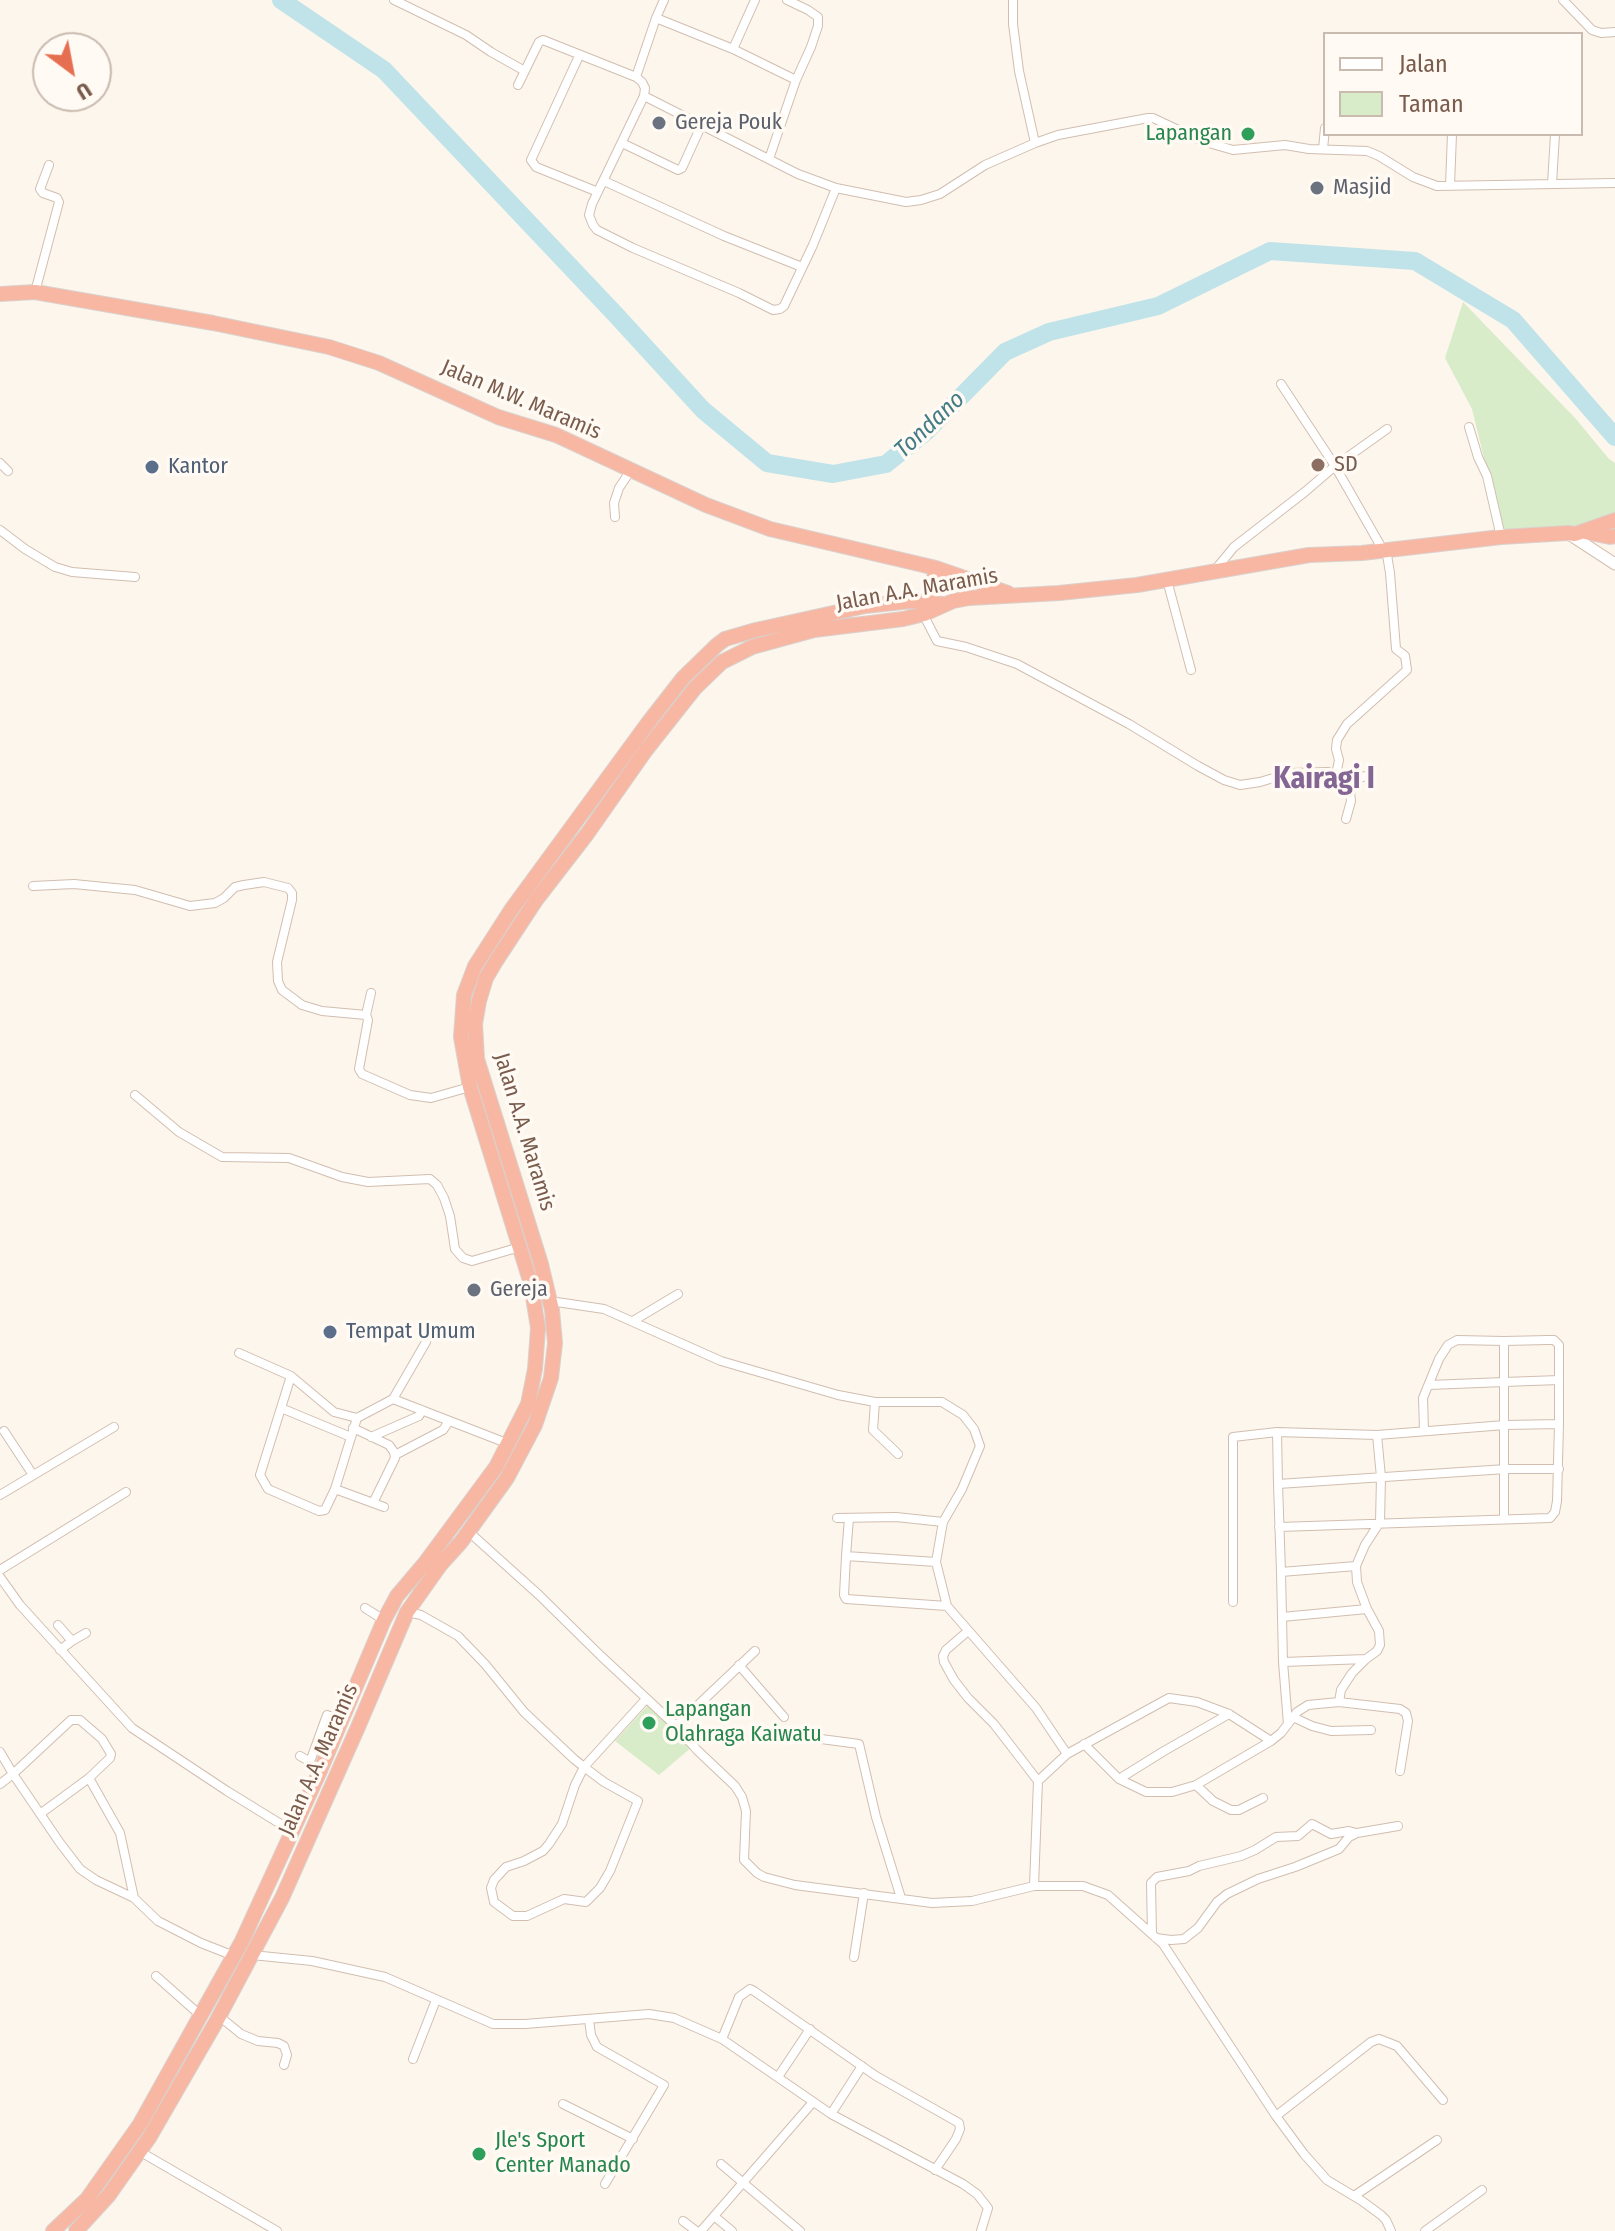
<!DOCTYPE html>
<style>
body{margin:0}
#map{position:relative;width:1615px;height:2231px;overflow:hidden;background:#fdf6ec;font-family:"Fira Sans Condensed",sans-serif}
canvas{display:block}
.legend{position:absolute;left:1323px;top:32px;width:260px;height:104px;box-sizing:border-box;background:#fffaf3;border:2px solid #cabbb1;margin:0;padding:10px 14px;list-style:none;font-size:24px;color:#7a5c4d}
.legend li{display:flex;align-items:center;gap:16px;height:40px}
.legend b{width:40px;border:2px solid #cabbb1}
.north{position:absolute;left:32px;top:32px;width:80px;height:80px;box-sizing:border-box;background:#fffaf3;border:2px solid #cabbb1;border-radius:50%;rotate:148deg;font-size:22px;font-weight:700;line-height:32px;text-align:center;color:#7a5c4d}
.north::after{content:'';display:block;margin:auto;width:28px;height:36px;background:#e76f51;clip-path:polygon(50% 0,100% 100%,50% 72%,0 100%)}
</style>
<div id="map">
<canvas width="1615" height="2231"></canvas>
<ul class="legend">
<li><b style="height:10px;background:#fff"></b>Jalan</li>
<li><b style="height:22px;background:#d8ecc9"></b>Taman</li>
</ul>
<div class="north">U</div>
</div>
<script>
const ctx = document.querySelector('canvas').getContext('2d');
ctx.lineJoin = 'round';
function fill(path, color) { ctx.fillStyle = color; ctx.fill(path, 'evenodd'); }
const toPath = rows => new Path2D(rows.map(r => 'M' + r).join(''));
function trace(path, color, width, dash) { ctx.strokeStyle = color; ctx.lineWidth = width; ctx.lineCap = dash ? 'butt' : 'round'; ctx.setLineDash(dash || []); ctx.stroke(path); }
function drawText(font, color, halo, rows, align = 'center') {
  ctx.font = font + ' "Fira Sans Condensed",sans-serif'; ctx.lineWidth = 7; ctx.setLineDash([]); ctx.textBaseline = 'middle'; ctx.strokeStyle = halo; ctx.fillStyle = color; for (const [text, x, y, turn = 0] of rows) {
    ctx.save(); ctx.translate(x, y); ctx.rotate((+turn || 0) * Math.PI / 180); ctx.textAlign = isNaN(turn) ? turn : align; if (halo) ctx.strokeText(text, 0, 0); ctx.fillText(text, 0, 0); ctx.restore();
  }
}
const green = toPath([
 [1463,302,1576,419,1609,459,1615,463,1615,516,1607,521,1503,536,1472,409,1445,358],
 [648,1705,692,1747,659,1775,615,1741]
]);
const river = toPath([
 [281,0,384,70,616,315,703,410,767,463,833,474,886,464,927,431,1005,352,1049,332,1158,306,1270,251,1415,261,1513,320,1615,437]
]);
const street = toPath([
 [394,0,466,35,491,52,523,70],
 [787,0,808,10,818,17,818,26,811,47,796,80],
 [1013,0,1013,24,1019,71,1035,143],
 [1563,0,1592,30,1601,33,1615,32],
 [656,18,664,0],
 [733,49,755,0],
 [579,56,531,160,536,167,598,192],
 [636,77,656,18,733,49,796,80,769,159],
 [518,85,537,46,539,42,543,40,636,77,642,82,645,88,644,96,592,204,589,215,593,225,597,230,633,248,739,293,773,310,780,309,784,306,813,245,836,188],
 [644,96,798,174,836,188,906,202,921,200,940,194,985,165,1035,143,1058,135,1148,118,1153,118,1202,141,1233,150,1285,145,1309,149,1367,151,1379,156,1413,177,1437,186,1615,183],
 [622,143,678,170,682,168,702,124],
 [1323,149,1325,128],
 [604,181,724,236,802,267],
 [1552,184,1555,134],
 [1450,186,1452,134],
 [35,292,59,202,57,198,43,193,40,189,49,165],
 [1281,384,1335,466,1383,550],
 [1469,427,1478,457,1487,476,1501,537],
 [0,463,8,471],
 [615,517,614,503,619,488,631,470],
 [0,530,25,549,55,567,72,572,135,577],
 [1215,570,1234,547,1306,491,1335,466,1387,429],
 [1167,580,1191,670],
 [922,612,937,641,966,647,1017,664,1129,724,1198,766,1224,780,1240,785,1260,782,1290,773,1328,772,1336,775,1339,760,1336,749,1337,740,1347,724,1407,670,1405,656,1396,649,1390,573,1386,549],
 [1346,819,1351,801,1349,782,1371,774],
 [33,886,74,884,135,890,190,906,215,903,224,898,235,887,244,885,264,882,288,888,292,893,292,900,277,962,278,981,282,990,302,1005,322,1011,366,1015,368,1020,359,1069,362,1074,410,1095,431,1098,470,1087],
 [366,1015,371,993],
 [135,1095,179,1132,222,1157,289,1158,342,1177,368,1182,430,1179,437,1185,444,1198,450,1216,455,1249,463,1258,472,1261,520,1247],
 [550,1301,604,1309,721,1361,838,1395,875,1402,942,1402,963,1415,974,1429,980,1446,962,1489,943,1522],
 [633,1321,678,1294],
 [239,1353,291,1376,334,1412,357,1418,393,1399,426,1342],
 [291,1376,260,1475,268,1489,319,1511,325,1510,335,1489,357,1418],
 [1429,1385,1504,1382,1504,1518],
 [393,1399,509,1444],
 [875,1402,873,1430,898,1454],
 [281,1408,351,1437],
 [353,1428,389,1445,394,1452,395,1458,373,1503],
 [1424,1430,1423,1398,1439,1359,1448,1345,1457,1340,1504,1341],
 [4,1431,33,1475],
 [371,1437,419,1416,422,1410],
 [395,1455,443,1430,449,1421],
 [1559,1469,1506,1469,1278,1484,1277,1432,1377,1435,1505,1425,1559,1424,1559,1345,1554,1340,1548,1340,1504,1341,1504,1382,1559,1380],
 [1278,1484,1281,1572,1356,1566],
 [335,1489,384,1507],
 [0,1495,114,1427],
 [837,1518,896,1517,943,1522,936,1562,846,1556,844,1595,846,1599,947,1606],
 [1279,1527,1550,1518,1555,1512,1557,1501,1559,1424],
 [469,1532,539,1595,601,1656,676,1726,697,1750,735,1786,742,1797,746,1811,744,1860,757,1873,764,1877,795,1885,932,1903,972,1901,1034,1886,1083,1886,1108,1895,1163,1944,1276,2116,1304,2154,1327,2180,1362,2201,1381,2215,1386,2220,1391,2231],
 [846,1556,849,1518],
 [936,1562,947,1606,1036,1708,1067,1754],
 [0,1570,126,1492],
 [1281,1572,1283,1662,1288,1724],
 [0,1577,20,1605,132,1728,227,1791,292,1831],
 [1233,1602,1233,1437,1277,1432],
 [365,1608,384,1620],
 [407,1612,421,1615,458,1636,485,1664,524,1712,574,1759,584,1767,604,1782,638,1801,610,1871,600,1888,586,1902,564,1899,527,1916,513,1916,494,1902,491,1888,494,1880,506,1867,524,1861,543,1851,549,1844,562,1824,575,1785,584,1767,646,1699],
 [1282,1617,1367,1609],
 [58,1625,72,1641,60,1650],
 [968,1631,946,1650,943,1656,944,1662,954,1680,968,1698,994,1724,1038,1781],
 [72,1641,86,1633],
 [1283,1662,1366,1659],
 [739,1665,784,1717],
 [1339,1702,1341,1690,1352,1673,1366,1659,1377,1651,1380,1645,1379,1631,1367,1609,1357,1582,1356,1566,1365,1545,1380,1522,1381,1477,1377,1435],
 [1293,1717,1312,1726,1331,1731,1371,1730],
 [676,1726,755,1651],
 [821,1739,859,1744,876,1817,901,1898],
 [1084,1744,1119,1779,1146,1792,1172,1792,1196,1785],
 [0,1752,13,1774,0,1784],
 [300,1756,307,1760,311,1759,327,1715,342,1720],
 [89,1778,120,1833,134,1898],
 [1119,1779,1164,1751,1229,1714],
 [1263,1798,1239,1810,1231,1810,1213,1801,1196,1785,1271,1741],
 [40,1814,89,1778,110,1758,111,1754,102,1739,80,1720,71,1720,13,1774,60,1843,80,1869,96,1880,134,1898,158,1921,201,1943,234,1956],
 [1034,1886,1038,1781,1067,1754,1169,1698,1197,1702,1229,1714,1271,1741,1281,1733,1297,1712,1308,1705,1339,1702,1400,1709,1406,1713,1408,1721,1400,1771],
 [1152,1934,1151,1883,1157,1877,1189,1871,1199,1866,1241,1856,1255,1850,1276,1837,1298,1836,1312,1824,1331,1834,1349,1831,1356,1833],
 [1156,1938,1171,1940,1184,1939,1198,1928,1217,1902,1227,1894,1258,1879,1295,1867,1339,1849,1349,1837,1357,1833,1398,1826],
 [252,1955,312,1961,385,1977,493,2024,525,2024,649,2014,674,2018,722,2039,831,2114,963,2184,977,2194,988,2208,981,2231],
 [854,1957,864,1893],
 [156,1976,200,2015],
 [219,2016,241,2034,258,2041,278,2043,284,2046,287,2055,284,2065],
 [589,2019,591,2035,597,2047,664,2085,605,2184],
 [722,2039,739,1997,750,1989,754,1991,876,2076,959,2123,960,2129,956,2139,935,2170],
 [413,2059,436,2000],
 [778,2077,810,2029],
 [563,2104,633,2139],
 [831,2114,862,2066],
 [1276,2116,1371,2042,1379,2039,1397,2046,1443,2100],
 [139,2151,277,2231],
 [721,2164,800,2231],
 [1354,2196,1437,2140],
 [714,2216,732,2231],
 [683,2221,696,2231],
 [701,2231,813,2102],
 [1425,2231,1482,2190]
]);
const secondary = toPath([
 [1569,534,1615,564]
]);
const highway = toPath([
 [0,294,35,292,213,323,329,347,379,363,498,417,556,435,706,505,770,529,936,568,1008,593],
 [1585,532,1610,537,1615,536],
 [929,603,936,568],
 [53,2231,87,2199,140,2124,241,1943,320,1771,384,1620,397,1596,425,1563,496,1467,528,1404,535,1369,538,1328,531,1284,470,1087,461,1037,464,995,475,966,511,910,648,723,683,678,717,645,725,639,756,630,865,606,912,601,942,604],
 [76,2231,109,2195,149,2138,216,2022,282,1898,358,1727,407,1612,441,1564,461,1542,507,1478,535,1425,551,1378,555,1343,552,1310,541,1264,477,1059,475,1024,479,1001,486,978,496,961,536,900,587,834,646,750,695,688,722,662,752,647,814,630,903,619,924,614,953,601,969,598,1059,593,1137,585,1309,555,1362,553,1501,537,1568,533,1575,534,1615,520]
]);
const markers = [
 [659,123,8,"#6b7280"],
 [1248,134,8,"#2e9e5b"],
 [1317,188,8,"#6b7280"],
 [1318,465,8,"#8d6e63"],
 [152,467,8,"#5c6f8a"],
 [474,1290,8,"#6b7280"],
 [330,1332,8,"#5c6f8a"],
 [649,1723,8,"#2e9e5b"],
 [479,2154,8,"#2e9e5b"]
];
const worshipNames = [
 ["Gereja Pouk",675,123],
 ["Masjid",1333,188],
 ["Gereja",490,1290]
];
const leisureNames = [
 ["Lapangan",1232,134,"right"],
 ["Lapangan",665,1710],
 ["Olahraga Kaiwatu",665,1735],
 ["Jle's Sport",495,2141],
 ["Center Manado",495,2166]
];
const streetNames = [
 ["Jalan M.W. Maramis",521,400,23],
 ["Jalan A.A. Maramis",917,590,-10],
 ["Jalan A.A. Maramis",524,1132,73],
 ["Jalan A.A. Maramis",319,1760,-66]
];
const educationNames = [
 ["SD",1334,465]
];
const serviceNames = [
 ["Kantor",168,467],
 ["Tempat Umum",346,1332]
];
const waterNames = [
 ["Tondano",930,425,-43]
];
const districtNames = [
 ["Kairagi I",1324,780]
];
fill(green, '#d8ecc9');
trace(river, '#bfe3e8', 18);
trace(street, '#d1beb0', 10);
trace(secondary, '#d6c0b0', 13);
trace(highway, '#dad1cd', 16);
trace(street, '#fff', 8);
trace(secondary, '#fff', 11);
trace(highway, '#f7b7a3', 14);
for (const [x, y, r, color] of markers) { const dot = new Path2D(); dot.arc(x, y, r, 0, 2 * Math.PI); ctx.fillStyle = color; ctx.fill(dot); trace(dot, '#fffaf3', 3); }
drawText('22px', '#5b616d', '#fffaf3', worshipNames, 'left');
drawText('22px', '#27864d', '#fffaf3', leisureNames, 'left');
drawText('22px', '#7a5c4d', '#fffaf3', streetNames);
drawText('22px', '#785e54', '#fffaf3', educationNames, 'left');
drawText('22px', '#4e5e75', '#fffaf3', serviceNames, 'left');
drawText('italic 24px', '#437c86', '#fffaf3', waterNames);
drawText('bold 30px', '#846695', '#fffaf3', districtNames);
</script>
